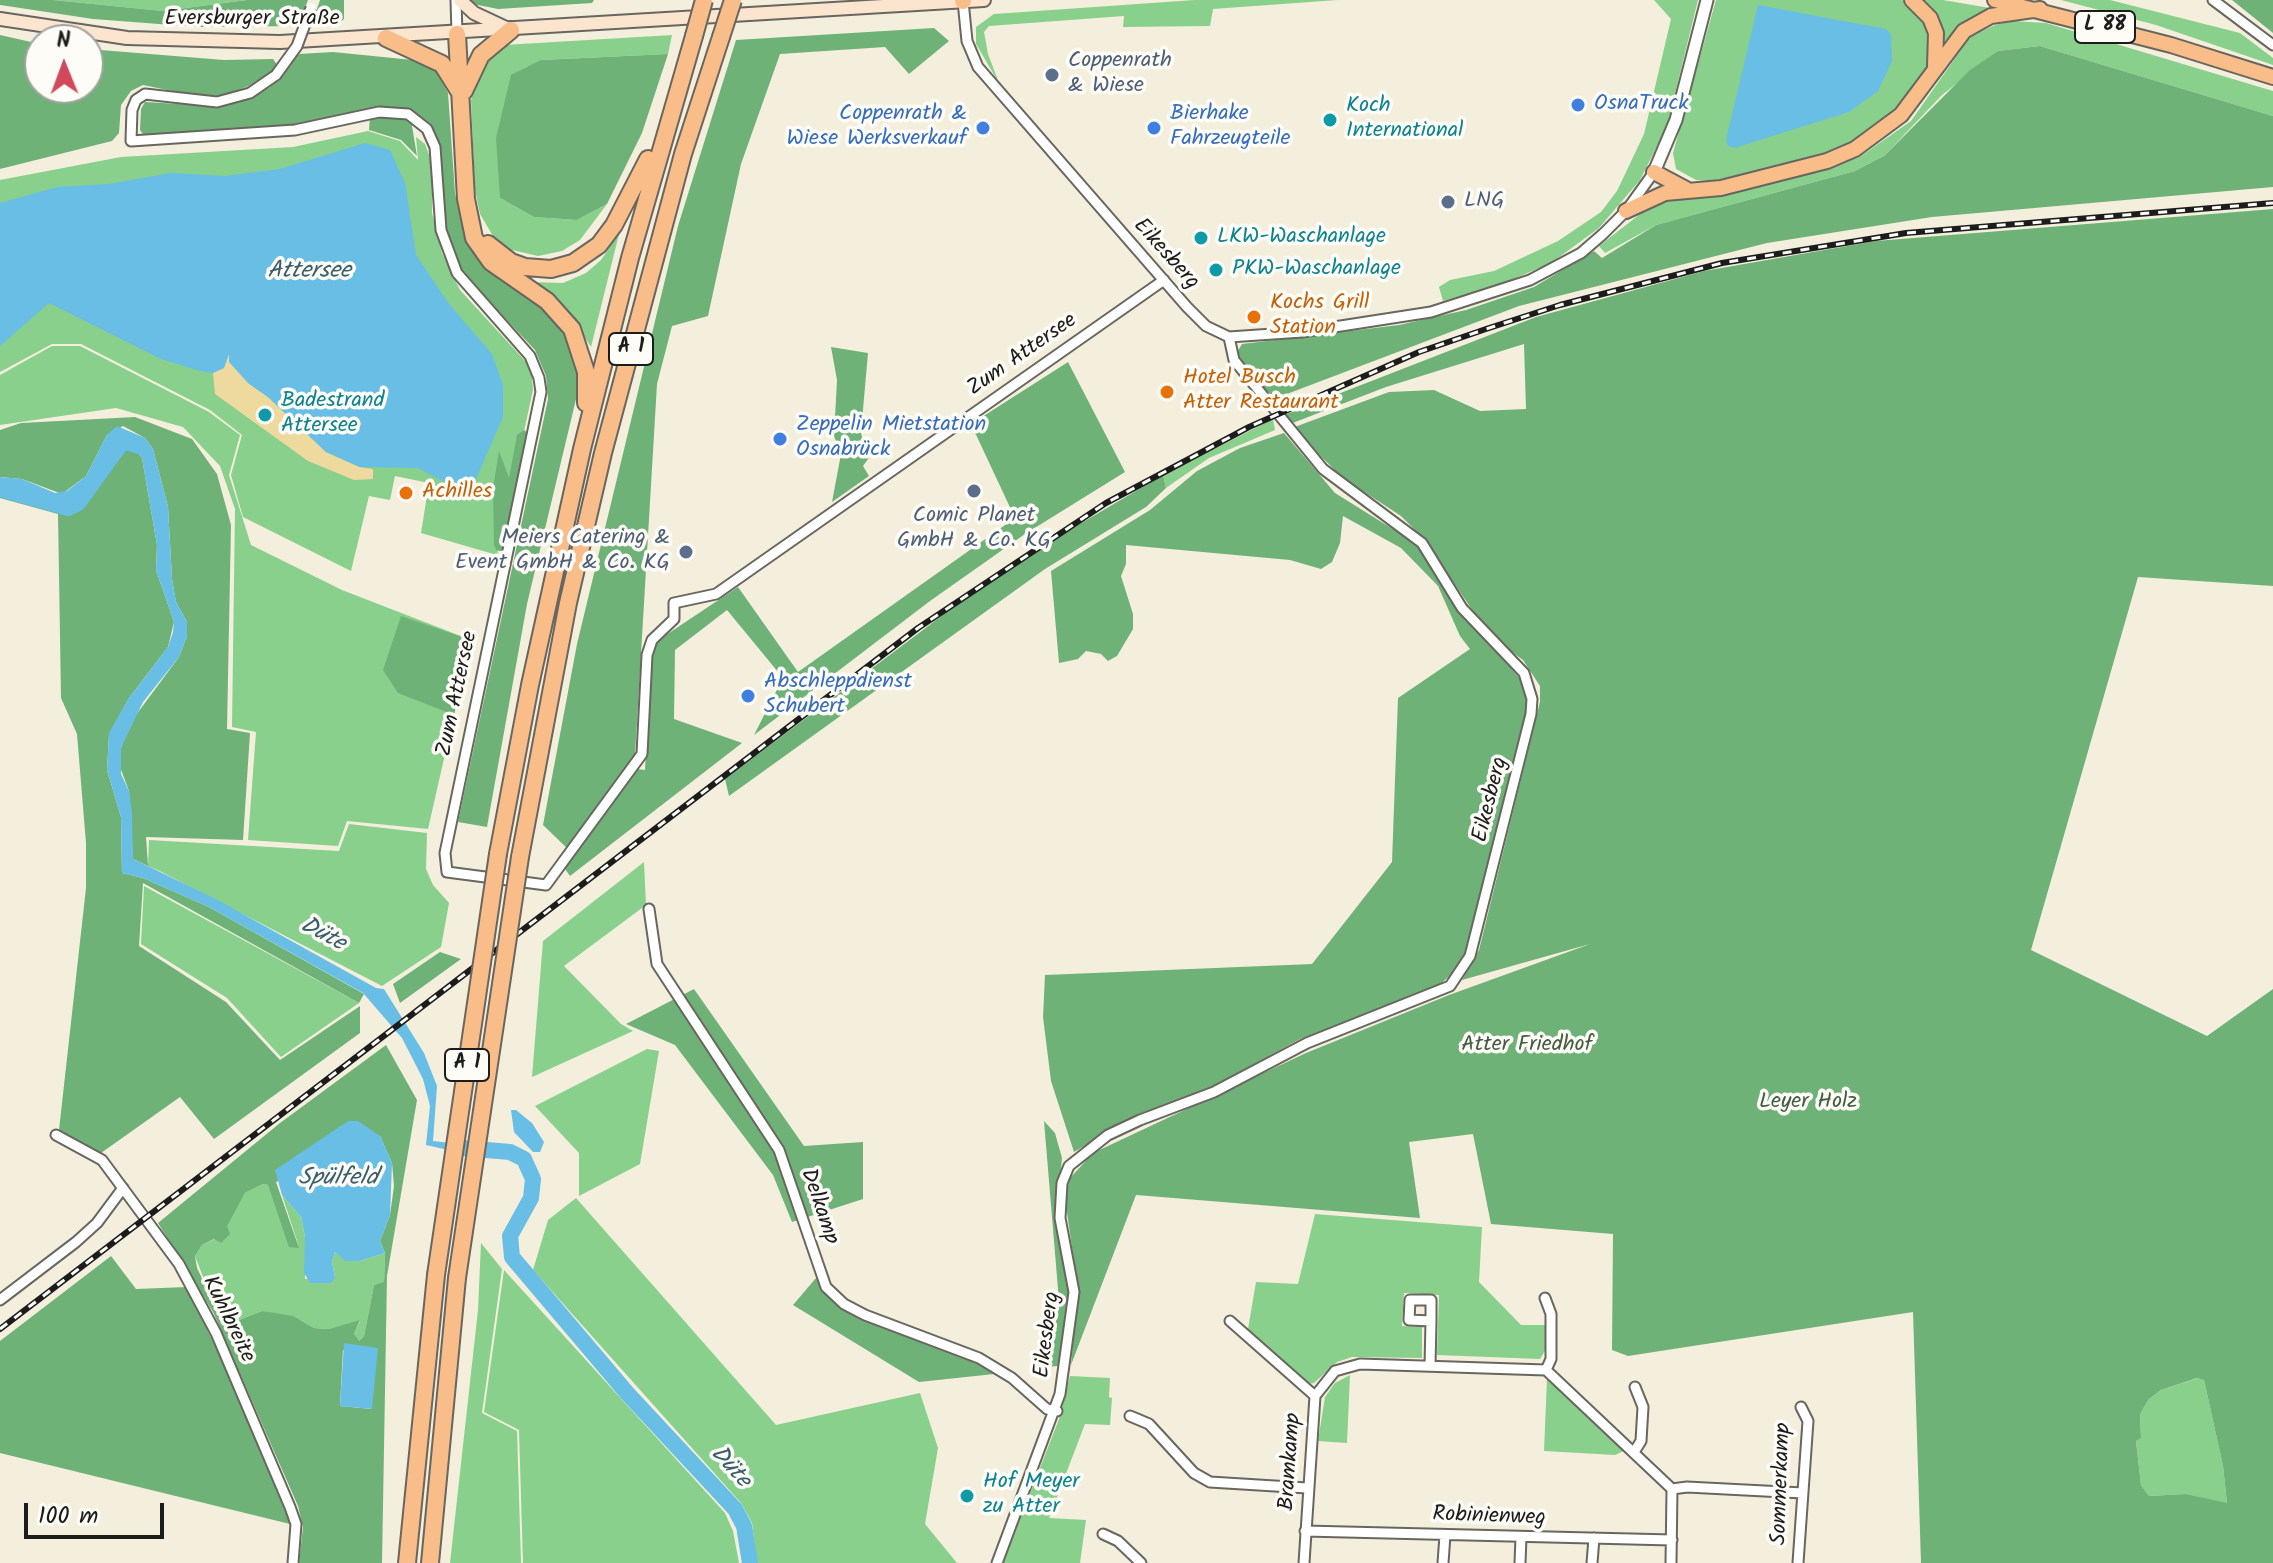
<!DOCTYPE html>
<meta charset="utf-8">
<style>
body{margin:0}
#map{position:relative;width:2273px;height:1563px;overflow:hidden;background:#f4efdc;font-family:Kalam,sans-serif}
canvas{display:block}
.north{position:absolute;left:24px;top:24px;width:80px;height:80px;box-sizing:border-box;background:#fdfcf7;border:2px solid #a3a29f;border-radius:50%;rotate:359deg;font-size:22px;font-weight:700;line-height:32px;text-align:center;color:#1c1c1c}
.north::after{content:'';display:block;margin:auto;width:28px;height:36px;background:#d1495b;clip-path:polygon(50% 0,100% 100%,50% 72%,0 100%)}
.scale{position:absolute;left:24px;top:1503px;width:140px;height:36px;box-sizing:border-box;border:4px solid #1c1c1c;border-top:0;padding-left:10px;font-size:24px;line-height:28px;white-space:nowrap;color:#1c1c1c;-webkit-text-stroke:6px #fdfcf7;paint-order:stroke}
</style>
<div id="map">
<canvas width="2273" height="1563"></canvas>
<div class="north">N</div>
<div class="scale">100 m</div>
</div>
<script>
const ctx = document.querySelector('canvas').getContext('2d');
ctx.lineJoin = 'round';
function fill(path, color) { ctx.fillStyle = color; ctx.fill(path, 'evenodd'); }
const toPath = rows => new Path2D(rows.map(r => 'M' + r).join(''));
function trace(path, color, width, dash) { ctx.strokeStyle = color; ctx.lineWidth = width; ctx.lineCap = dash ? 'butt' : 'round'; ctx.setLineDash(dash || []); ctx.stroke(path); }
function drawText(font, color, halo, rows, align = 'center') {
  ctx.font = font + ' Kalam,sans-serif'; ctx.lineWidth = 7; ctx.setLineDash([]); ctx.textBaseline = 'middle'; ctx.strokeStyle = halo; ctx.fillStyle = color; for (const [text, x, y, turn = 0] of rows) {
    ctx.save(); ctx.translate(x, y); ctx.rotate((+turn || 0) * Math.PI / 180); ctx.textAlign = isNaN(turn) ? turn : align; if (halo) ctx.strokeText(text, 0, 0); ctx.fillText(text, 0, 0); ctx.restore();
  }
}
const green = toPath([
 [53,0,247,0,163,11],
 [1195,0,1338,0,1213,9,1210,26,1123,27,1124,16,989,26,984,32,988,54,999,83,976,44,976,27,994,14],
 [1654,0,1698,0,1667,126,1640,180,1599,228,1551,263,1494,287,1443,301,1439,287,1450,280,1494,271,1558,241,1601,212,1617,191,1644,134,1671,19],
 [1716,0,1902,0,1917,9,1932,34,1929,65,1897,110,1853,143,1791,164,1711,181,1696,180,1676,169,1673,153],
 [1923,0,1943,0,1996,9,1959,26,1944,42,1932,7],
 [2061,0,2110,0,2240,33,2273,58,2273,65,2156,25],
 [2013,21,2046,23,2273,91,2273,116,2040,46,1998,51,1942,95,1884,156,1855,171,1656,225,1605,253,1599,246,1653,204,1665,200,1723,195,1829,168,1861,156,1911,121,1970,37,1995,25],
 [672,35,668,54,541,60,500,198,534,217,577,220,607,204,580,240,562,251,538,256,512,250,493,236,480,214,475,190,471,101,475,75,485,58,504,45],
 [368,131,400,141,418,160,416,137,425,144,432,163,432,213,442,253,460,290,527,363,532,378,533,390,497,555,421,533,429,483,395,476,390,500,369,496,351,571,243,517,231,475,242,435,210,410,81,344,52,344,0,372,0,180,121,157,293,147],
 [619,234,591,347,564,306,529,282,563,283,586,273,601,260],
 [52,346,80,346,209,412,240,435,229,475,251,545,342,590,471,640,428,829,347,821,338,846,248,840,256,732,232,727,235,509,220,466,183,427,116,408,0,425,0,375],
 [1273,419,1275,430,1209,458,1166,488,1163,475],
 [349,824,427,833,426,869,433,885,449,903,441,947,382,986,148,865,149,840,339,851],
 [644,862,646,905,564,966,621,1024,633,1031,532,1077,543,941],
 [144,886,359,1003,281,1057,227,998,141,944],
 [647,1049,659,1051,640,1164,579,1196,579,1153,535,1106],
 [263,1184,268,1185,299,1247,282,1195,301,1217,305,1237,305,1279,335,1277,332,1262,335,1252,346,1261,360,1261,385,1253,384,1283,374,1285,364,1336,358,1342,354,1334,360,1321,329,1329,314,1328,300,1320,262,1311,234,1322,212,1300,195,1256,202,1245,215,1239,226,1226,245,1193],
 [576,1198,776,1425,920,1393,938,1448,925,1524,957,1563,757,1563,752,1523,741,1503,533,1270,548,1220],
 [1315,1214,1482,1227,1479,1282,1521,1325,1547,1325,1546,1349,1540,1359,1437,1355,1439,1295,1404,1293,1402,1326,1422,1327,1422,1358,1352,1357,1337,1362,1314,1383,1308,1384,1248,1329,1256,1282,1298,1284],
 [481,1243,502,1269,482,1413,517,1431,521,1563,450,1563,478,1310],
 [504,1270,725,1513,733,1531,739,1563,523,1563,519,1430,484,1412],
 [1350,1375,1347,1443,1318,1441,1325,1397,1335,1383],
 [1070,1376,1110,1378,1109,1397,1112,1398,1110,1425,1085,1424,1049,1518,1086,1520,1080,1563,1003,1563,1059,1419],
 [2198,1378,2204,1380,2223,1466,2227,1504,2186,1494,2149,1496,2141,1485,2136,1441,2141,1437,2140,1414,2149,1399,2161,1390],
 [1547,1379,1626,1450,1615,1455,1544,1451]
]);
const forest = toPath([
 [0,0,53,0,163,11,247,0,308,0,298,26,199,27,93,19,7,6,0,5],
 [320,0,344,0,344,19,339,23,311,26],
 [470,0,594,0,592,3,498,9,473,4],
 [2232,0,2273,0,2273,33],
 [934,28,949,41,909,74,885,47,780,54,741,164,708,316,672,326,657,384,635,755,569,850,543,825,577,644,678,226,736,40],
 [0,35,40,44,40,88,88,88,88,49,224,60,273,59,278,66,259,82,225,95,201,97,143,85,131,91,121,105,119,133,112,141,0,169],
 [2040,46,2273,116,2273,187,1932,217,1767,243,1519,306,1271,400,1236,354,1242,344,1399,325,1466,310,1534,287,1594,251,1602,258,1656,225,1855,171,1884,156,1970,70,1998,51],
 [333,52,413,60,436,71,448,93,455,193,463,232,470,246,501,280,532,298,565,329,578,369,577,395,527,604,487,827,458,822,548,399,546,376,535,350,464,275,451,252,446,239,437,147,404,110,395,108,370,108,293,128,145,137,140,130,141,109,145,102,212,106,239,101,270,87,299,54],
 [668,54,642,133,607,204,577,220,534,217,500,198,496,138,511,75,541,60],
 [381,115,411,120,417,156,401,140,369,130,370,118],
 [2273,209,2273,586,2138,577,2031,950,2207,1036,2273,989,2273,1563,1921,1563,1913,1312,1628,1356,1612,1350,1613,1234,1491,1224,1473,1134,1409,1142,1420,1218,1136,1195,1071,1365,1078,1291,1065,1198,1070,1178,1093,1153,1306,1053,1449,995,1590,944,1462,980,1479,950,1540,702,1540,686,1523,660,1490,636,1424,539,1401,516,1343,478,1292,428,1389,392,1434,390,1480,411,1526,409,1524,344,1386,387,1290,424,1284,415,1536,317,1704,271,1876,241],
 [2197,1378,2204,1380,2223,1466,2227,1503,2186,1494,2149,1496,2141,1485,2136,1441,2141,1438,2140,1414,2149,1399,2161,1390],
 [831,347,868,353,861,432,863,444,871,455,863,466,869,476,832,502,841,454,834,436,837,380],
 [1068,362,1125,472,1025,534,930,601,754,735,783,678,727,610,675,650,674,719,742,743,570,876,565,869,637,769,645,770,651,657,657,641,738,587,798,672,1015,518,971,424],
 [135,417,192,439,217,474,231,525,227,729,250,733,243,840,146,837,148,865,161,872,133,859,129,791,120,767,121,748,130,723,179,657,187,636,187,622,176,602,172,579,168,507,153,449,145,438,123,426,107,435,86,476,62,494,22,479,0,477,0,430,21,423],
 [524,430,528,433,504,552,496,550,494,545,493,488,499,451,509,478,517,435],
 [1284,433,1335,493,1420,546,1486,639,1521,680,1527,696,1526,717,1465,953,1454,972,1437,987,1300,1039,1208,1089,1141,1113,1074,1152,1051,1081,1043,1017,1045,975,1312,964,1392,862,1398,698,1470,649,1460,636,1438,586,1401,548,1343,516,1340,543,1332,562,1321,569,1290,560,1126,545,1126,564,1121,576,1133,614,1133,629,1117,656,1108,661,1101,654,1086,651,1078,659,1059,663,1051,571,1150,510,1197,471,1240,448],
 [118,444,134,446,142,458,157,545,156,570,174,622,168,647,129,698,109,734,107,770,121,817,122,873,143,878,209,907,364,994,359,1003,143,883,139,946,226,1002,280,1060,360,1006,360,1033,214,1139,180,1097,101,1153,59,1130,86,888,86,843,77,734,61,698,58,514,0,498,0,488,67,505,88,492,108,468],
 [1163,475,1166,488,1146,507,1045,569,729,796,725,779,960,602,1010,565],
 [401,616,471,640,454,715,398,693,383,670],
 [440,952,461,959,400,1003,393,984],
 [694,989,804,1146,863,1142,863,1199,792,1222,773,1175,675,1045,626,1024],
 [386,1045,417,1100,387,1276,382,1563,299,1563,303,1527,298,1506,213,1312,158,1223,280,1123],
 [380,1136,392,1163,394,1186,390,1215,380,1241,385,1253,384,1282,374,1285,364,1336,359,1341,354,1334,360,1320,329,1329,314,1328,293,1316,262,1311,234,1322,224,1300,212,1299,197,1268,195,1256,202,1245,214,1239,221,1243,230,1234,227,1226,245,1193,263,1184,268,1185,289,1247,299,1248,276,1182],
 [343,1349,372,1409,340,1406],
 [1044,1121,1055,1133,1062,1158,1056,1218,1069,1285,1058,1366,1047,1367,1059,1301],
 [111,1256,136,1289,187,1287,242,1403,290,1524,0,1453,0,1341],
 [816,1278,864,1311,1013,1372,919,1382,793,1305]
]);
const sand = toPath([
 [231,349,248,383,268,397,326,452,359,467,373,469,373,479,354,480,308,461,215,394,213,373,224,367]
]);
const water = toPath([
 [1758,5,1886,29,1891,35,1892,61,1878,91,1849,112,1734,148,1728,146,1726,140],
 [365,143,390,150,405,183,416,255,449,304,492,354,503,385,503,417,469,495,418,468,360,467,326,452,268,397,248,383,229,362,229,354,224,368,213,373,200,371,161,359,49,303,0,346,0,203,57,187,109,184,170,173,225,176,280,169],
 [117,426,145,438,153,449,168,507,172,579,176,602,187,622,187,636,179,657,143,702,121,748,121,774,129,791,132,813,133,859,216,899,376,988,384,989,424,1053,437,1086,433,1141,467,1145,466,1154,426,1145,430,1106,423,1079,402,1038,363,993,209,907,143,878,122,873,121,817,107,770,109,733,129,698,168,647,173,632,174,622,156,570,157,545,142,458,134,446,118,444,97,484,67,505,0,488,0,477,22,479,55,493,67,491,86,476,107,435],
 [511,1110,516,1110,532,1123,544,1142,540,1152,533,1152,514,1132],
 [348,1121,358,1121,380,1136,392,1163,390,1215,380,1241,385,1253,360,1261,345,1261,335,1252,332,1262,335,1277,331,1283,310,1283,304,1273,305,1237,301,1217,282,1195,275,1170],
 [344,1343,378,1348,372,1409,340,1406]
]);
const river = toPath([
 [0,489,68,508,78,503,123,441,139,446],
 [463,1148,510,1152,524,1159,533,1179,531,1198,510,1236,512,1257,627,1393,735,1509,744,1526,750,1563]
]);
const minor = toPath([
 [456,0,457,34],
 [2213,0,2273,45],
 [963,1,967,41,978,67,1187,307,1206,326,1229,337,1302,332,1431,312,1530,280,1581,253,1603,234,1626,211,1654,172],
 [276,75,250,93,217,102,145,94,136,100,132,110,131,141,295,130,379,112,408,114,427,129,435,147,441,230,457,273,530,356,539,378,541,392,445,853,447,872,546,885,642,754,647,655,652,640,674,619,674,603,716,594,1164,280],
 [649,909,657,964,779,1150,826,1287,844,1304,865,1315,979,1358,1012,1378,1047,1409,1057,1411],
 [56,1135,102,1160,179,1264,216,1333,290,1507,296,1524,293,1563],
 [1545,1298,1551,1314,1551,1359,1546,1370],
 [0,1300,76,1242,97,1223,123,1188],
 [1230,1321,1315,1396],
 [1430,1366,1431,1321,1409,1320,1410,1300,1431,1300,1431,1321],
 [1130,1416,1149,1424,1194,1473,1210,1482,1307,1488],
 [1634,1452,1641,1441,1643,1407,1635,1387],
 [1672,1489,1687,1487,1803,1493],
 [1305,1531,1672,1540],
 [1103,1534,1118,1541,1141,1563],
 [997,1563,1060,1394,1074,1292,1060,1218,1062,1183,1069,1166,1108,1135,1140,1120,1214,1092,1307,1043,1450,986,1470,956,1531,714,1532,699,1524,673,1462,608,1422,543,1323,469,1234,360,1229,337],
 [1304,1563,1315,1396,1335,1371,1360,1364,1546,1370,1672,1489,1671,1563],
 [1443,1563,1445,1535],
 [1520,1563,1521,1537],
 [1592,1563,1594,1538],
 [1798,1563,1808,1421,1801,1407]
]);
const tertiary = toPath([
 [1654,172,1676,120,1707,0]
]);
const secondary = toPath([
 [460,0,474,13,508,29],
 [0,19,127,38,280,42,984,0]
]);
const trunk = toPath([
 [1912,0,1930,18,1936,33,1935,66],
 [1995,0,2171,45,2273,77],
 [1654,172,1686,189],
 [1626,211,1665,193,1721,188,1827,161,1855,149,1901,115,1964,31,1991,16,2040,9]
]);
const motorway = toPath([
 [963,0,963,1],
 [457,34,466,199,474,238,491,262,547,301,572,329,586,372,586,403],
 [386,38,442,64,459,91],
 [464,91,481,55,511,30],
 [488,244,511,262,525,267,551,269,573,263,599,245,614,225,648,159],
 [498,854,530,685,582,449,630,258,694,36],
 [520,857,568,603,603,453,683,154,721,37],
 [407,1563,436,1275],
 [430,1563,457,1278]
]);
const rail = toPath([
 [0,1329,918,628,1106,503,1249,427,1419,352,1486,329,1560,305,1722,263,1906,233,2273,203]
]);
const minorBridge = toPath([
 [276,75,297,46,311,8]
]);
const motorwayBridge = toPath([
 [694,36,704,0],
 [721,37,733,0],
 [436,1275,498,854],
 [457,1278,520,857]
]);
const markers = [
 [1052,75,8,"#5c6f8a"],
 [1578,105,8,"#3f7fe0"],
 [1330,120,8,"#0f9aa8"],
 [983,128,8,"#3f7fe0"],
 [1154,128,8,"#3f7fe0"],
 [1448,202,8,"#5c6f8a"],
 [1201,238,8,"#0f9aa8"],
 [1216,270,8,"#0f9aa8"],
 [1254,317,8,"#e8710a"],
 [1167,392,8,"#e8710a"],
 [265,415,8,"#0f9aa8"],
 [780,439,8,"#3f7fe0"],
 [974,491,8,"#5c6f8a"],
 [406,493,8,"#e8710a"],
 [686,552,8,"#5c6f8a"],
 [748,696,8,"#3f7fe0"],
 [967,1496,8,"#0f9aa8"]
];
const shields = [
 [2105,27,60],
 [631,349,44],
 [467,1065,44]
];
const shieldNames = [
 ["L 88",2105,27],
 ["A 1",631,349],
 ["A 1",467,1065]
];
const streetNames = [
 ["Eversburger Straße",252,20],
 ["Eikesberg",1165,255,48],
 ["Zum Attersee",1023,356,-35],
 ["Zum Attersee",459,694,-78],
 ["Eikesberg",1492,800,-76],
 ["Delkamp",818,1207,71],
 ["Kuhlbreite",227,1320,64],
 ["Eikesberg",1049,1335,-83],
 ["Bramkamp",1292,1462,-86],
 ["Sommerkamp",1783,1484,-88],
 ["Robinienweg",1489,1518,2]
];
const serviceNames = [
 ["Coppenrath",1068,62],
 ["& Wiese",1068,87],
 ["LNG",1464,202],
 ["Comic Planet",974,517,"center"],
 ["GmbH & Co. KG",974,542,"center"],
 ["Meiers Catering &",670,539,"right"],
 ["Event GmbH & Co. KG",670,564,"right"]
];
const shopNames = [
 ["OsnaTruck",1594,105],
 ["Coppenrath &",967,115,"right"],
 ["Wiese Werksverkauf",967,140,"right"],
 ["Bierhake",1170,115],
 ["Fahrzeugteile",1170,140],
 ["Zeppelin Mietstation",796,426],
 ["Osnabrück",796,451],
 ["Abschleppdienst",764,683],
 ["Schubert",764,708]
];
const cultureNames = [
 ["Koch",1346,107],
 ["International",1346,132],
 ["LKW-Waschanlage",1217,238],
 ["PKW-Waschanlage",1232,270],
 ["Badestrand",281,402],
 ["Attersee",281,427],
 ["Hof Meyer",983,1483],
 ["zu Atter",983,1508]
];
const foodNames = [
 ["Kochs Grill",1270,304],
 ["Station",1270,329],
 ["Hotel Busch",1183,379],
 ["Atter Restaurant",1183,404],
 ["Achilles",422,493]
];
const parkNames = [
 ["Atter Friedhof",1527,1046],
 ["Leyer Holz",1808,1103]
];
const waterNames = [
 ["Attersee",309,273],
 ["Düte",322,936,28],
 ["Spülfeld",338,1180],
 ["Düte",729,1468,48]
];
fill(green, '#88d08c');
fill(forest, '#6eb278');
fill(sand, '#eeda9e');
fill(water, '#68bee5');
trace(river, '#68bee5', 16);
trace(minor, '#68665f', 13);
trace(tertiary, '#68665f', 15);
trace(secondary, '#68665f', 16);
trace(trunk, '#68665f', 18);
trace(motorway, '#68665f', 20);
trace(minor, '#fff', 9);
trace(tertiary, '#fff', 11);
trace(secondary, '#fce5cf', 12);
trace(trunk, '#f8bd88', 14);
trace(motorway, '#f8bd88', 16);
trace(rail, '#1c1c1c', 6);
trace(rail, '#fdfcf7', 3, [9]);
trace(minorBridge, '#68665f', 13, []);
trace(motorwayBridge, '#68665f', 20, []);
trace(minorBridge, '#fff', 9);
trace(motorwayBridge, '#f8bd88', 16);
for (const [x, y, r, color] of markers) { const dot = new Path2D(); dot.arc(x, y, r, 0, 2 * Math.PI); ctx.fillStyle = color; ctx.fill(dot); trace(dot, '#fdfcf7', 3); }
for (const [x, y, w] of shields) { const box = new Path2D(); box.roundRect(x - w / 2, y - 16, w, 32, 6); ctx.fillStyle = '#fdfcf7'; ctx.fill(box); trace(box, '#1c1c1c', 2); }
drawText('bold 20px', '#1c1c1c', null, shieldNames);
drawText('22px', '#1c1c1c', '#fdfcf7', streetNames);
drawText('22px', '#4e5e75', '#fdfcf7', serviceNames, 'left');
drawText('22px', '#366cbe', '#fdfcf7', shopNames, 'left');
drawText('22px', '#0d838f', '#fdfcf7', cultureNames, 'left');
drawText('22px', '#c56008', '#fdfcf7', foodNames, 'left');
drawText('22px', '#425b43', '#fdfcf7', parkNames);
drawText('italic 24px', '#3a5d6c', '#fdfcf7', waterNames);
</script>
